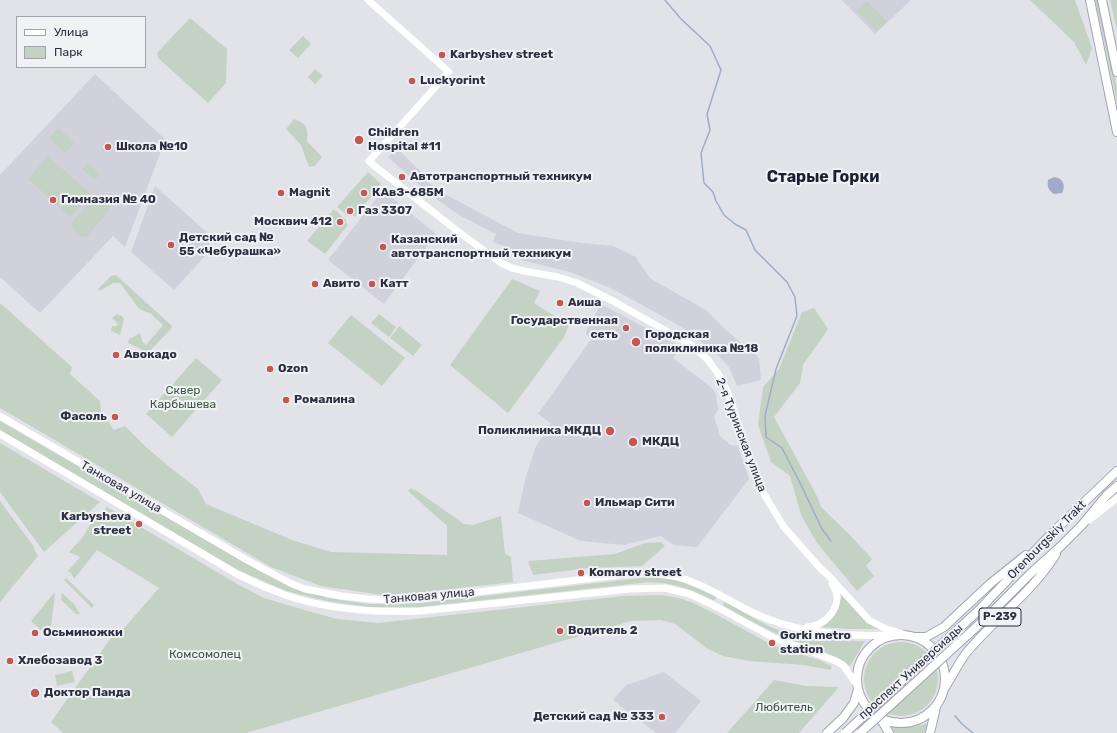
<!DOCTYPE html>
<meta charset="utf-8">
<style>
body{margin:0}
#map{position:relative;width:1117px;height:733px;overflow:hidden;background:#e1e3e9;font-family:Rubik,sans-serif}
canvas{display:block}
.legend{position:absolute;left:16px;top:16px;width:130px;height:52px;box-sizing:border-box;background:#f1f2f6;border:1px solid #a2a4ad;margin:0;padding:5px 7px;list-style:none;font-size:12px;color:#2b2f3f}
.legend li{display:flex;align-items:center;gap:8px;height:20px}
.legend b{width:20px;border:1px solid #a2a4ad}
</style>
<div id="map">
<canvas width="1117" height="733"></canvas>
<ul class="legend">
<li><b style="height:5px;background:#fff"></b>Улица</li>
<li><b style="height:11px;background:#c4d2c3"></b>Парк</li>
</ul>
</div>
<script>
const ctx = document.querySelector('canvas').getContext('2d');
ctx.lineJoin = 'round';
function paint(path, color) { ctx.fillStyle = color; ctx.fill(path, 'evenodd'); }
function trace(path, color, width, dash) { ctx.strokeStyle = color; ctx.lineWidth = width; ctx.lineCap = dash ? 'butt' : 'round'; ctx.setLineDash(dash || []); ctx.stroke(path); }
function label(font, color, halo, rows, align = 'center') {
  ctx.font = font + ' Rubik,sans-serif'; ctx.lineWidth = 4; ctx.setLineDash([]); ctx.textBaseline = 'middle'; ctx.strokeStyle = halo; ctx.fillStyle = color; for (const [text, x, y, turn = 0] of rows) {
    ctx.save(); ctx.translate(x, y); ctx.rotate((+turn || 0) * Math.PI / 180); ctx.textAlign = isNaN(turn) ? turn : align; if (halo) ctx.strokeText(text, 0, 0); ctx.fillText(text, 0, 0); ctx.restore();
  }
}
const built = new Path2D(`
 M842 0H911L875 34Z
 M95 74 169 143 161 151 125 247 113 236 40 313 0 277V175Z
 M400 151 424 175 422 177 439 191 518 233 582 243 613 246 636 257 642 267 651 279 706 310 726 330 759 358 761 380 737 386 729 367 715 352 680 326 613 289 570 272 521 260V251L512 249 493 242 496 234 459 215 427 192 388 157 392 153Z
 M155 186 212 237 205 256 174 290 131 252Z
 M383 190 436 234 384 304 328 260Z
 M601 304 681 347 673 358 712 388 716 394 718 410 714 416 720 436 731 445 738 446 749 479 697 547 674 545 660 536 624 545 581 541 518 513 525 480 536 446 551 423 538 414 592 338 587 335 586 331Z
 M664 672 701 701 675 733H656L613 700 626 685Z`);
const green = new Path2D(`
 M1030 0H1075L1092 48 1086 65 1074 42Z
 M1095 0H1098L1101 10 1117 88V103L1098 12Z
 M1110 0H1117V30Z
 M867 1 887 21 877 31 857 11Z
 M190 18 227 49 226 83 208 103 158 58 157 53Z
 M303 36 311 44 298 58 289 50Z
 M315 69 323 76 315 84 308 77Z
 M294 119C307 124 308 127 307 141L322 157 315 166 309 167 301 145 286 129Z
 M58 128 74 143 65 153 49 138Z
 M48 156 91 194 70 217 28 179Z
 M88 163 100 174 94 180 82 169Z
 M368 172 381 184 355 217 352 215 348 216 337 207Z
 M96 197 99 198 109 206 108 212 87 236C79 240 70 231 72 222L93 199Z
 M334 209 346 220V223L348 225 325 254 307 241Z
 M116 275 172 326 171 329 145 356H143L141 349 128 343 129 339 140 333 142 341 146 345 163 325 151 314 139 309 120 283H113L100 291 98 289 111 276Z
 M512 279 540 291 534 303 569 325 564 337 508 413 450 365Z
 M0 303 72 367 70 374 100 401 101 412 114 430 125 426 146 447 172 469 198 489 206 504 292 540 331 552 447 555V526L408 491 411 488 417 491 464 524 473 525 501 516 505 554 511 557 513 582 389 596 321 586 271 567 0 408Z
 M814 308 828 329 803 365 800 383 774 417 818 498 821 507 850 535 872 559 866 566 874 576 857 591 817 543 801 515 790 476 771 462 758 425 763 387 779 369 802 312Z
 M117 314 122 316 124 319 120 335 111 331 112 326H116L118 324 112 318Z
 M379 314 396 327 389 337 371 323Z
 M351 315 405 358 382 386 328 343Z
 M399 326 422 345 413 356 390 338Z
 M196 358 222 380 172 437 146 414Z
 M0 421 265 574 304 591 328 598 368 604H398L420 603 650 577 666 578 682 581 715 596 716 599 713 600C690 589 675 583 649 582L421 607H368L327 601 286 591 238 570 0 431Z
 M0 443 100 502 44 552 0 492Z
 M0 501 35 548 34 549 38 556 0 602Z
 M107 507 239 585 264 598 301 609 337 619 378 623 624 596 661 595 679 598 696 604 721 617 774 646 819 660 831 666 832 668 830 670 804 665 749 661 723 656 708 649 675 624 661 620 631 621 246 733H63L51 722 113 635 125 627 159 588 97 550 74 579 71 573 68 571 80 557 69 552 82 538 90 525Z
 M661 542 665 546 642 566 589 568 533 575 528 561 615 554 645 543Z
 M66 578 94 605 92 608 64 580Z
 M54 593 55 594 51 626 43 632 31 621Z
 M62 593 74 604 80 614H76L61 600Z
 M842 595 867 623 880 629H850L821 627C832 618 838 608 842 595Z
 M724 602H726C744 612 765 626 784 632 810 639 839 641 865 641L850 666C827 650 798 644 773 632 756 624 740 615 724 606L723 605Z
 M864 679a37 37 0 1 1 74 0a37 37 0 1 1-74 0Z
 M72 671 75 682 57 686 55 675Z
 M774 680 806 686 839 687 799 733H727Z
 M929 723 924 733H895L891 725C906 729 914 727 929 723Z`);
const water = new Path2D(`
 M1054 177C1063 178 1066 185 1062 193L1054 194C1048 190 1047 186 1048 180Z`);
const stream = new Path2D(`
 M665 0 681 19 710 46 721 70 707 114 710 130 701 153 704 183 713 192 716 201 724 215 735 224 746 230 755 250 787 282 795 297 797 316 776 369 765 416 766 437 782 448 800 483 822 529 831 541
 M955 716 962 724 973 733`);
const secondary = new Path2D(`
 M368 0 449 72 369 161 377 168 460 233 501 263 512 268 524 271 558 277 577 283 613 301 693 346 708 360 719 375 728 393 756 477 764 494 784 527 820 568 828 575 869 620 884 628 903 634
 M0 416 247 560 290 583 305 589 342 596 368 599 398 600 420 599 635 573C655 574 674 574 692 582 715 590 735 605 758 615 799 633 848 637 893 635
 M0 434 237 574C253 582 269 589 285 595 329 610 376 613 421 611L630 589 665 588 690 594 717 607 774 638 813 652 836 661 843 665 857 685
 M1089 520 1117 498
 M807 627C827 627 846 602 832 584`);
const primary = new Path2D(`
 M1090 0 1117 132
 M1102 0 1117 72
 M978 611 1052 533 1117 471
 M985 619 1030 574 1060 547 1082 525 1106 496 1117 486
 M857 679a44 44 0 1 1 88 0a44 44 0 1 1-88 0Z
 M917 637H926L944 627 991 583 1026 555
 M946 686C953 675 959 662 967 652 995 618 1033 592 1056 554
 M878 718 882 721 889 733
 M827 733 843 718 854 703 858 689
 M930 733 936 707`);
const primaryBridge = new Path2D(`
 M845 733 978 611
 M860 733 985 619`);
const markers = [
 [442,55,4,"#c15853"],
 [412,81,4,"#c15853"],
 [359,140,5,"#c15853"],
 [108,147,4,"#c15853"],
 [402,177,4,"#c15853"],
 [281,193,4,"#c15853"],
 [364,193,4,"#c15853"],
 [53,200,4,"#c15853"],
 [350,211,4,"#c15853"],
 [340,222,4,"#c15853"],
 [171,245,4,"#c15853"],
 [383,247,4,"#c15853"],
 [315,284,4,"#c15853"],
 [372,284,4,"#c15853"],
 [560,303,4,"#c15853"],
 [626,328,4,"#c15853"],
 [636,342,5,"#c15853"],
 [116,355,4,"#c15853"],
 [270,369,4,"#c15853"],
 [286,400,4,"#c15853"],
 [115,417,4,"#c15853"],
 [610,431,5,"#c15853"],
 [633,442,5,"#c15853"],
 [587,503,4,"#c15853"],
 [139,524,4,"#c15853"],
 [581,573,4,"#c15853"],
 [560,631,4,"#c15853"],
 [35,633,4,"#c15853"],
 [772,643,4,"#c15853"],
 [10,661,4,"#c15853"],
 [35,693,5,"#c15853"],
 [662,717,4,"#c15853"]
];
const shields = [
 [1000,617,42]
];
const shieldNames = [
 ["Р-239",1000,617]
];
const poiNames = [
 ["Karbyshev street",450,55],
 ["Luckyorint",420,81],
 ["Children",368,133],
 ["Hospital #11",368,147],
 ["Школа №10",116,147],
 ["Автотранспортный техникум",410,177],
 ["Magnit",289,193],
 ["КАвЗ-685М",372,193],
 ["Гимназия № 40",61,200],
 ["Газ 3307",358,211],
 ["Москвич 412",332,222,"right"],
 ["Детский сад №",179,238],
 ["55 «Чебурашка»",179,252],
 ["Казанский",391,240],
 ["автотранспортный техникум",391,254],
 ["Авито",323,284],
 ["Катт",380,284],
 ["Аиша",568,303],
 ["Государственная",618,321,"right"],
 ["сеть",618,335,"right"],
 ["Городская",645,335],
 ["поликлиника №18",645,349],
 ["Авокадо",124,355],
 ["Ozon",278,369],
 ["Ромалина",294,400],
 ["Фасоль",107,417,"right"],
 ["Поликлиника МКДЦ",601,431,"right"],
 ["МКДЦ",642,442],
 ["Ильмар Сити",595,503],
 ["Karbysheva",131,517,"right"],
 ["street",131,531,"right"],
 ["Komarov street",589,573],
 ["Водитель 2",568,631],
 ["Осьминожки",43,633],
 ["Gorki metro",780,636],
 ["station",780,650],
 ["Хлебозавод 3",18,661],
 ["Доктор Панда",44,693],
 ["Детский сад № 333",654,717,"right"]
];
const parkNames = [
 ["Сквер",183,391],
 ["Карбышева",183,405],
 ["Комсомолец",205,655],
 ["Любитель",784,708]
];
const streetNames = [
 ["2-я Туринская улица",741,435,69],
 ["Танковая улица",121,487,30],
 ["Orenburgskiy Trakt",1047,540,-45],
 ["Танковая улица",429,596,-5],
 ["проспект Универсиады",911,672,-42]
];
const districtNames = [
 ["Старые Горки",823,177]
];
paint(built, '#d0d1da');
paint(green, '#c4d2c3');
paint(water, '#a0abc5');
trace(stream, '#a0abc5', 1.5);
trace(primary, '#a2a5b3', 10);
trace(secondary, '#fff', 7);
trace(primary, '#fff', 8);
trace(primaryBridge, '#a2a5b3', 10, []);
trace(primaryBridge, '#fff', 8);
for (const [x, y, r, color] of markers) { const dot = new Path2D(); dot.arc(x, y, r, 0, 2 * Math.PI); ctx.fillStyle = color; ctx.fill(dot); trace(dot, '#f1f2f6', 1.5); }
for (const [x, y, w] of shields) { const box = new Path2D(); box.roundRect(x - w / 2, y - 9, w, 18, 3); ctx.fillStyle = '#f1f2f6'; ctx.fill(box); trace(box, '#2b2f3f', 1); }
label('bold 11px', '#2b2f3f', null, shieldNames);
label('bold 12px', '#2b2f3f', '#f1f2f6', poiNames, 'left');
label('12px', '#3a593a', '#f1f2f6', parkNames);
label('12px', '#2b2f3f', '#f1f2f6', streetNames);
label('bold 16px', '#1d2030', '#f1f2f6', districtNames);
</script>
